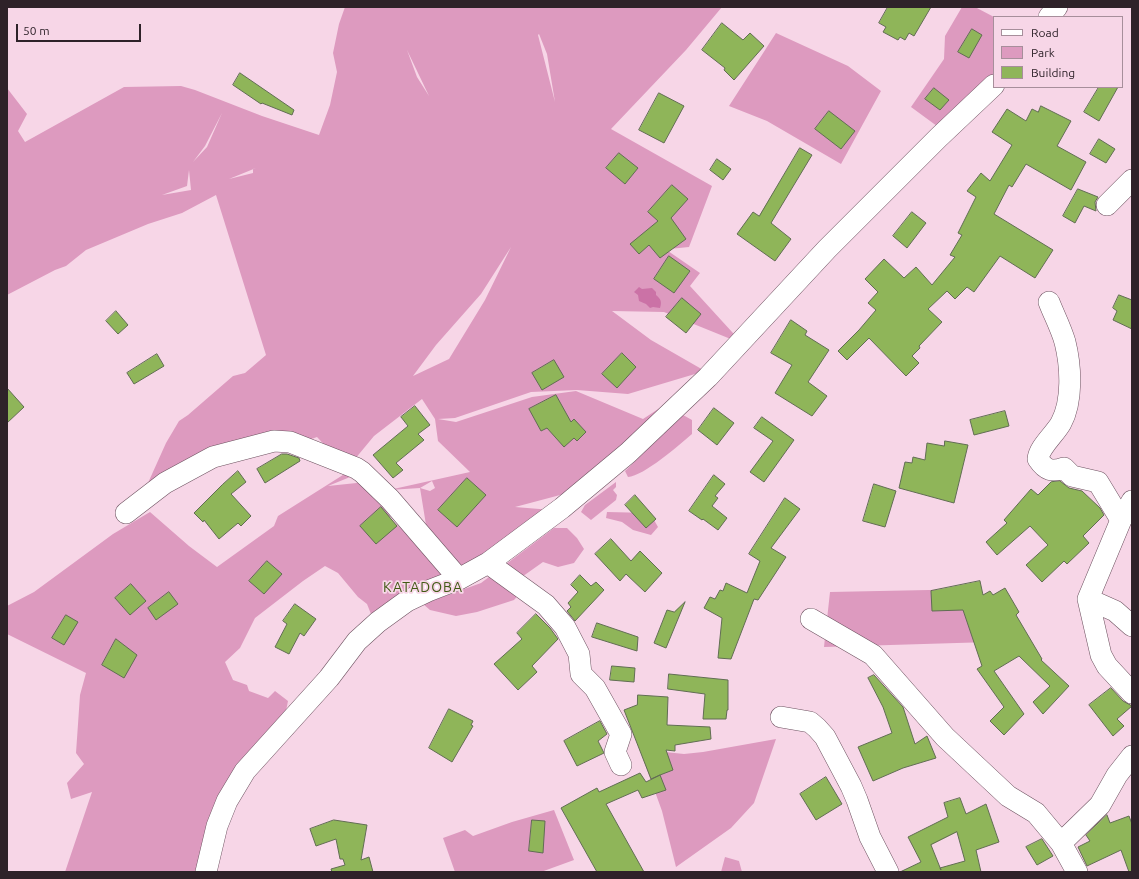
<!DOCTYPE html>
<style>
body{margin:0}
#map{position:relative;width:1139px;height:879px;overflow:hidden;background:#f7d6e7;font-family:Ubuntu,sans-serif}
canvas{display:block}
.frame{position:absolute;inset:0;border:8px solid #2e2229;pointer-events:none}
.legend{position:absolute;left:993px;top:16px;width:130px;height:72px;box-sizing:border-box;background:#f7d6e7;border:1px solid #a78e9b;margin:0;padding:5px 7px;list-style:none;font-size:12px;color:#2e2229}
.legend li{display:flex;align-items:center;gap:8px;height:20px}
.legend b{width:20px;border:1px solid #a78e9b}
.scale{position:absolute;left:16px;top:24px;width:125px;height:18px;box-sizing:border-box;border:2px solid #2e2229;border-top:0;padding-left:5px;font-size:12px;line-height:14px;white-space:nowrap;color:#2e2229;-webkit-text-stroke:3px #f7d6e7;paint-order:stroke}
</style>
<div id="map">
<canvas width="1139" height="879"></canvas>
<div class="frame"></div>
<ul class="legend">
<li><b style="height:5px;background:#fff"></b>Road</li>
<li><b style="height:11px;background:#dd9abf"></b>Park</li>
<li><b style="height:11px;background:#8fb559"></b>Building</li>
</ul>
<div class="scale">50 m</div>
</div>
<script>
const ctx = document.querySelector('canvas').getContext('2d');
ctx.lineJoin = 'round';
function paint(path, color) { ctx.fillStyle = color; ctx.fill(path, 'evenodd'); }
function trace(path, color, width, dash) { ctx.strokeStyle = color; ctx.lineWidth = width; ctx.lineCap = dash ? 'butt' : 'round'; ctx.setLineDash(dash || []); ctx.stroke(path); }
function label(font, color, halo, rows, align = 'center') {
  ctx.font = font + ' Ubuntu,sans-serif'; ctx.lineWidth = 3.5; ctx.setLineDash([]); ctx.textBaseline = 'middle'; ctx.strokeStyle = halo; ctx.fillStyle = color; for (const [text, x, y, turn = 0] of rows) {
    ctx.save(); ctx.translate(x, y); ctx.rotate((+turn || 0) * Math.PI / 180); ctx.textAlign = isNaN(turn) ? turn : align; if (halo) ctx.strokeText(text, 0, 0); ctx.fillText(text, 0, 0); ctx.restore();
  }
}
const green = new Path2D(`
 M345 7H722L686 50 611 129 712 186 689 247 669 249 668 251 700 273 690 286 743 344 664 312 612 311 651 340 705 371 628 394 577 390 531 392 455 418 438 419 456 422 532 397 576 391 643 419 713 373 594 486 515 507 564 511 387 608 371 614 367 604 358 597 338 573 325 566 303 581 255 618 240 648 225 662 233 680 247 685 249 691 268 698 275 691 288 701 285 716 239 769 197 872H65L92 792 71 799 67 783 84 764 76 753 80 695 86 673 7 634V606L34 592 113 534 150 512 189 546 217 567 274 526 278 516 354 468 360 473 328 486 366 482 393 499 390 519 439 561 427 531 420 488 389 490 470 472 438 441 435 419 422 399 374 436 350 465 333 454 317 437 303 442 239 453 140 504 148 483 166 443 179 421 188 415 233 376 245 373 266 355 216 195 182 213 148 224 86 250 66 266 55 270 7 295V88L27 114 18 131 25 142 124 87 181 86 195 90 262 116 319 135 330 105 337 72 333 53 339 24ZM539 34 547 54 555 102 538 35ZM407 50 429 96 417 77ZM222 113 207 147 193 162 205 146ZM256 168 253 169V173L229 179ZM189 170 191 190 162 195 187 186ZM511 247 485 300 449 359 413 376 436 345 481 294ZM432 481 435 488 430 491 420 488Z
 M962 7H975L994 17V81L941 129 911 107 944 59 945 36Z
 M776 33 848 66 881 91 841 164 767 121 729 106Z
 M683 415 692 420V434C679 445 644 476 628 477L625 471Z
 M616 482V487L613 490 617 495 616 500 591 520 581 512 585 505Z
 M607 512 650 513 658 527 651 535 633 530 622 522 606 518Z
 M554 528H567L577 538 584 549 574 563 558 567 543 562 519 579 523 590 514 600 477 612 456 616 430 610 423 604 481 583Z
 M978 589 990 642 824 647 830 592Z
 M776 739 754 803 731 828 676 867 662 811 642 756 665 752 684 754 703 752Z
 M554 810 574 860 541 872H455L443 838 465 830 473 836 512 822Z
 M725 857 739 861 742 872H721Z`);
const water = new Path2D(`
 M639 287 642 289 652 288 656 292V295C661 299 662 302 660 308L653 307 650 308 646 304 639 301 638 295 634 292Z`);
const building = new Path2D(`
 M888 7H931L914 36 909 33 905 40 900 37 898 40 883 32 886 27 879 23Z
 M722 23 743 40 750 33 764 46 734 80 724 70 725 68 702 50Z
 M972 29 982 35 969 58 958 52Z
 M240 73 294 110 292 115 262 103 261 104 233 85Z
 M1099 87H1118L1099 121 1084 112Z
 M934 88 949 100 940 110 925 99Z
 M659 93 684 106 664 143 639 130Z
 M1041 106 1071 121 1057 146 1086 162 1071 190 1026 164 1012 187 1009 185 994 214 1053 250 1035 278 1000 256 974 292 967 287 955 299 947 291 928 309 942 322 919 346 920 348 912 356 919 363 906 376 869 338 847 360 838 351 859 330 876 310 868 303 878 292 865 279 884 259 904 278 916 267 932 285 955 257 950 255 962 235 958 233 976 197 967 191 981 173 990 181 1012 145 992 132 1007 109 1026 121 1032 109 1038 112Z
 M829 111 855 131 841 149 815 129Z
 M1099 139 1115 149 1106 163 1090 154Z
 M800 148 812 155 771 223 791 239 775 261 737 234 753 212 759 216Z
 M619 153 638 168 625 184 606 168Z
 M717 159 731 169 723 180 710 170Z
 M672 185 688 199 671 218 686 239 660 258 649 245 639 254 630 244 658 221 648 212Z
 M1078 189 1098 197 1095 202 1096 211 1084 206 1075 223 1063 216Z
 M912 212 926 223 907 248 893 236Z
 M669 256 690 271 674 293 654 279Z
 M1119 295 1132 300V329L1113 320 1117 311 1113 308Z
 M682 298 701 314 686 333 666 317Z
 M116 311 128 325 118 334 106 321Z
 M791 320 807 331 805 335 829 350 808 382 827 396 812 416 775 393 792 365 771 353Z
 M622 353 636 367 617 388 602 374Z
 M157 354 164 366 134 384 127 373Z
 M554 360 564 377 542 390 532 373Z
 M7 388 24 407 7 423Z
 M556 395 571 422 574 419 586 432 577 441 574 438 564 447 547 428 541 431 529 409Z
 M415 406 430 425 418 434 424 440 396 463 403 470 393 478 373 455 408 426 401 417Z
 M714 408 734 423 717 445 698 430Z
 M1005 411 1009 426 974 435 970 420Z
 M762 417 794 440 764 482 750 472 773 441 754 428Z
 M945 441 968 445 954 503 899 488 905 462 912 463 913 457 925 460 927 443 944 446Z
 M282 454H287L299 458 300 461 265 483 257 469Z
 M238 471 246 482 231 494 251 516 241 526 238 523 219 539 204 520 203 522 194 513 222 485Z
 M714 475 725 484 715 496 718 498 712 506 727 518 718 530 703 519 702 520 689 511Z
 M467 478 486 495 457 527 438 510Z
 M1060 481 1069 488 1082 491 1100 508 1104 515 1083 536 1089 543 1067 564 1064 561 1042 582 1026 565 1048 545 1030 526 997 555 986 542 1007 523 1004 520 1031 489 1038 495 1051 482Z
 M874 484 896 491 885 527 863 521Z
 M635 495 656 519 646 528 625 505Z
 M785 498 800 509 771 548 786 557 758 600 754 599 731 659 718 658 722 618 704 608 710 597 715 599 720 590 723 591 726 583 747 593 760 561 749 554Z
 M381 507 397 526 376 544 360 526Z
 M611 539 631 561 640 551 662 573 645 592 626 574 620 581 595 554Z
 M267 561 282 574 264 594 249 581Z
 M580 575 591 586 596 582 604 590 575 621 567 611 571 607 568 603 578 592 571 585Z
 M980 581 983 595 990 591 993 595 1005 588 1019 612 1016 615 1042 659 1041 660 1069 686 1043 714 1033 702 1050 686 1019 656 994 671 1024 714 1004 735 990 721 1004 707 977 669 982 666 963 610 932 611 931 591Z
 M131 584 146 601 130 615 115 598Z
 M169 592 178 604 156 620 148 608Z
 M685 602 666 648 654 643 667 610 674 612Z
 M295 604 316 619 304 636 300 633 289 654 275 647 287 624 283 621Z
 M536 614 550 628 558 639 532 666 537 672 518 690 494 664 522 639 517 633Z
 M66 615 78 622 64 645 52 638Z
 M597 623 638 637 637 651 592 637Z
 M116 639 137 655 124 678 102 665Z
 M612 666 635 668 634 682 610 680Z
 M669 674 728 680V710H727L726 719H703L705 694 668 689Z
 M874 675 903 707 915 744 927 736 936 758 903 768 873 781 858 747 892 733 883 707 868 678Z
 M1111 688 1123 701 1132 706 1117 719 1124 726 1113 736 1089 705Z
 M638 695 668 697 667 725 710 727 711 739 675 745V751L666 750 673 770 660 775 666 790 642 798 638 790 606 804 644 872H597L561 808 597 788 599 792 640 773 646 782 660 775 651 779 624 710 637 705Z
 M449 709 473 721 471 725 473 726 452 762 429 748Z
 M600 721 607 734 598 741 604 753 577 766 564 741Z
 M826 777 842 804 816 820 800 794Z
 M960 798 966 814 986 804 999 842 976 850 981 872H900L921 862 908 837 948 817 944 803ZM957 832 965 861 940 868 941 870 931 845Z
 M1107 815 1110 823 1129 816 1132 824V872H1129L1121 850 1087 866 1078 847 1090 841 1086 835Z
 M334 820 367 825 361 860 369 857 373 872H332L331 869 345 865 343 859H340L336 839 316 846 310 829Z
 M532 820 545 821 543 853 529 851Z
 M1042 839 1053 856 1037 865 1026 847Z`);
const minor = new Path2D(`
 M1049 17 1057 7
 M1107 205 1132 180
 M1049 302C1054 315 1061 328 1065 342 1071 366 1073 401 1061 423 1055 434 1039 447 1038 459 1046 471 1052 472 1064 468L1072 476 1098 482 1121 520 1088 599 1101 655 1107 666 1132 693
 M126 513 165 483 213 457 274 441 290 442 356 468 362 472 390 499 459 579
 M1121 520 1132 501
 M488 563 546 605 565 627 579 654 581 674 595 688 621 734 615 752 621 765
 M1088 599 1115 611 1132 626
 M811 619 873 655 945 737 1008 796 1036 813 1061 843
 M781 717 810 722 817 728 825 737 851 786 857 800 870 837 888 872
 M206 872 217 826 227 801 245 771 329 678 357 641 378 622 407 601 428 591 459 579 488 563 562 508 628 453 708 377 827 249 939 137 994 85
 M1077 872 1061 843 1100 805 1117 775 1132 756`);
const quarterNames = [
 ["KATADOBA",423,587]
];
paint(green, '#dd9abf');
paint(water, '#cb72a6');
paint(building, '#8fb559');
trace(building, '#616d53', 1);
trace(minor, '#6d5260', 22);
trace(minor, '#fff', 21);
ctx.letterSpacing = '1px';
label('14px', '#415a14', '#f7d6e7', quarterNames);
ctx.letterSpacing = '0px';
</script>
